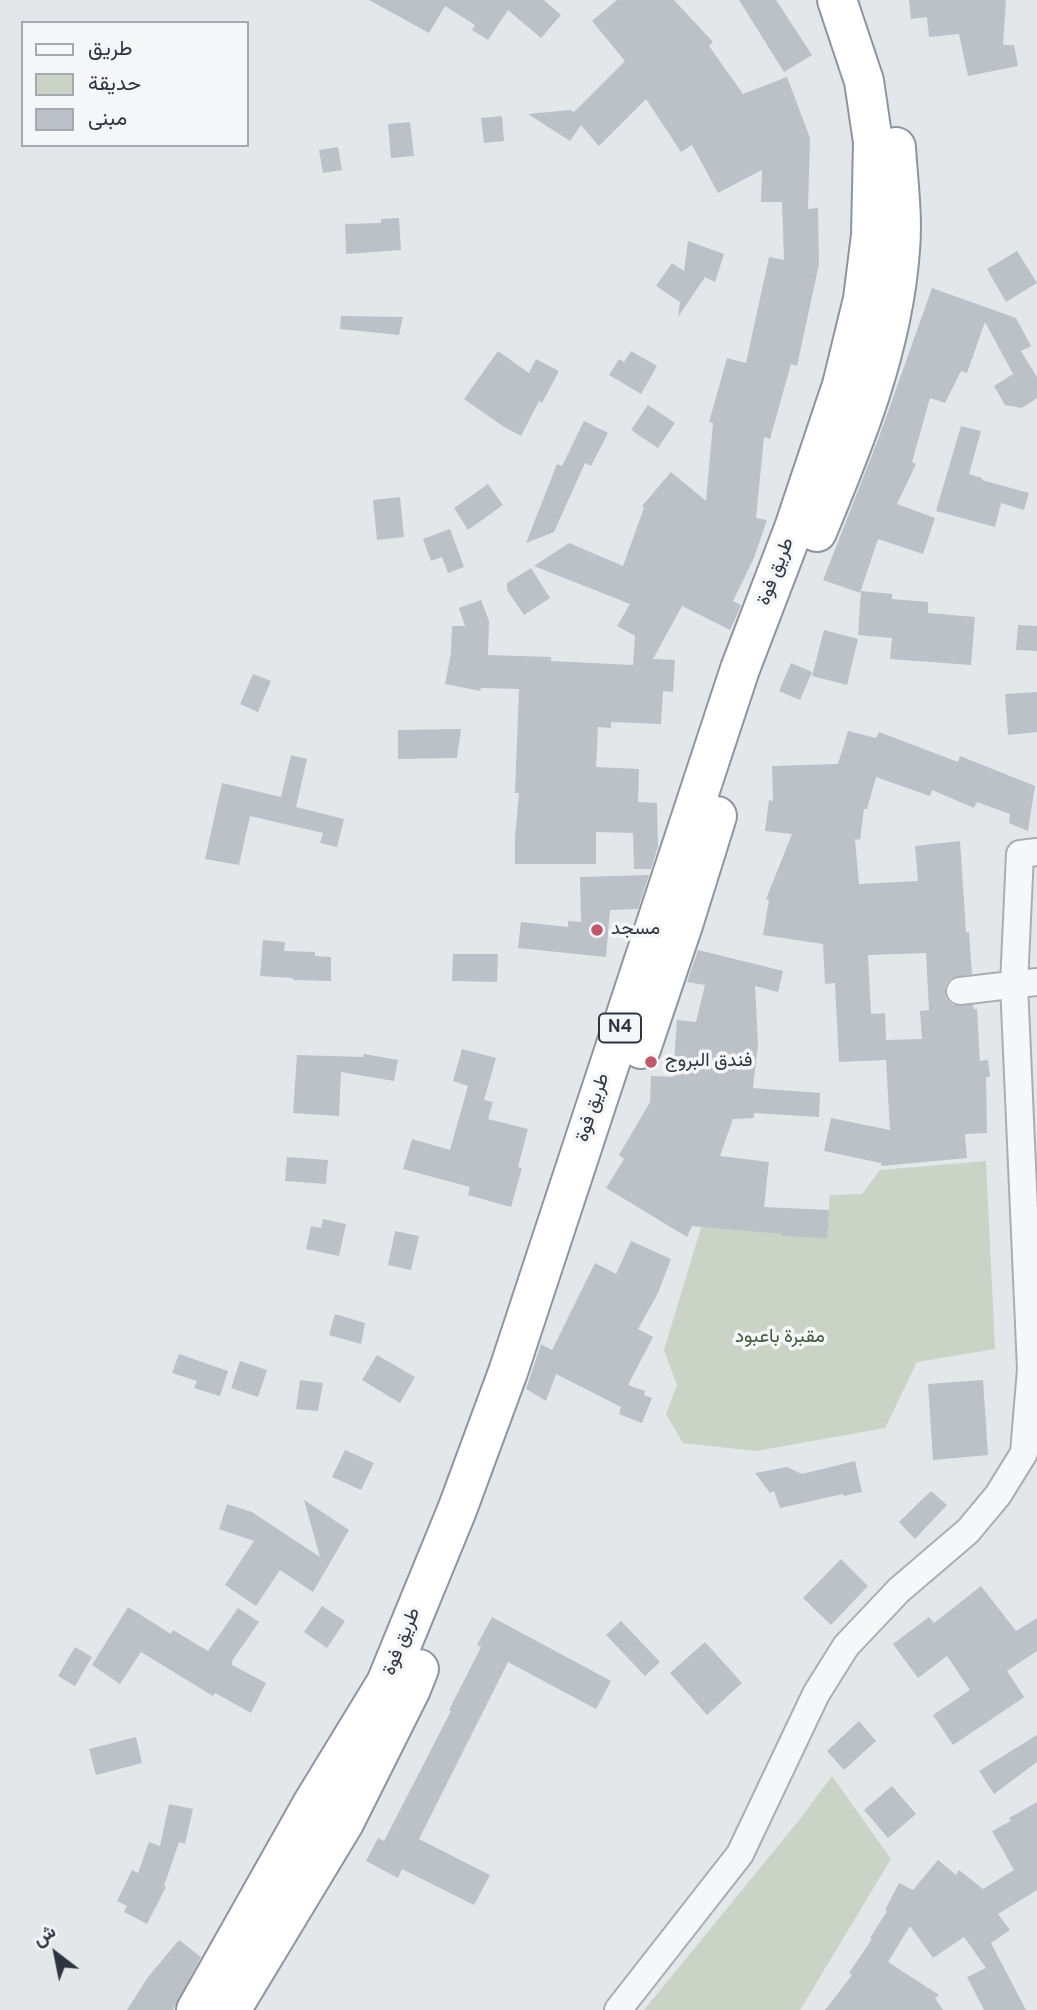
<!DOCTYPE html>
<meta charset="utf-8">
<style>
body{margin:0}
#map{position:relative;width:1037px;height:2010px;overflow:hidden;background:#e4e7ea;font-family:Overpass,Vazirmatn,sans-serif}
canvas{display:block}
.legend{position:absolute;left:21px;top:21px;width:228px;height:126px;box-sizing:border-box;background:#f4f6f8;border:2px solid #a4a9af;margin:0;padding:9px 12px;list-style:none;font-size:21px;color:#2d3541}
.legend li{display:flex;align-items:center;gap:14px;height:35px}
.legend b{width:35px;border:2px solid #a4a9af}
.north{position:absolute;left:21px;top:1919px;width:70px;height:70px;-webkit-text-stroke:5px #f4f6f8;paint-order:stroke;rotate:328deg;font-size:19px;font-weight:700;line-height:28px;text-align:center;color:#2d3541}
.north::after{content:'';display:block;margin:auto;width:24px;height:32px;background:#2d3541;clip-path:polygon(50% 0,100% 100%,50% 72%,0 100%)}
</style>
<div id="map">
<canvas width="1037" height="2010"></canvas>
<ul class="legend">
<li><b style="height:9px;background:#f6f7f9"></b>طريق</li>
<li><b style="height:19px;background:#cad3c6"></b>حديقة</li>
<li><b style="height:19px;background:#bcc0c7"></b>مبنى</li>
</ul>
<div class="north">ش</div>
</div>
<script>
const ctx = document.querySelector('canvas').getContext('2d');
ctx.lineJoin = 'round';
function paint(path, color) { ctx.fillStyle = color; ctx.fill(path, 'evenodd'); }
function trace(path, color, width, dash) { ctx.strokeStyle = color; ctx.lineWidth = width; ctx.lineCap = dash ? 'butt' : 'round'; ctx.setLineDash(dash || []); ctx.stroke(path); }
function label(font, color, halo, rows, align = 'center') {
  ctx.font = font + ' Overpass,Vazirmatn,sans-serif'; ctx.lineWidth = 7; ctx.setLineDash([]); ctx.textBaseline = 'middle'; ctx.strokeStyle = halo; ctx.fillStyle = color; for (const [text, x, y, turn = 0] of rows) {
    ctx.save(); ctx.translate(x, y); ctx.rotate((+turn || 0) * Math.PI / 180); ctx.textAlign = isNaN(turn) ? turn : align; if (halo) ctx.strokeText(text, 0, 0); ctx.fillText(text, 0, 0); ctx.restore();
  }
}
const green = new Path2D(`
 M986 1161 995 1349 917 1362 885 1428 756 1451 683 1443 666 1414 677 1385 664 1350 703 1221 826 1235 830 1195 862 1194 880 1170Z
 M832 1776 891 1859 800 2010H644L800 1819Z`);
const building = new Path2D(`
 M369 0H544L561 15 541 38 508 10 488 40 472 30 475 25 445 6 429 33Z
 M617 0H674L713 42 709 46 743 94 787 77 810 138 808 209 818 208 819 264 797 366 791 364 770 439 764 437 756 518 767 520 754 558 733 601 741 605 737 615 730 630 682 606 653 659 675 660 673 692 663 691 661 724 611 722V728L598 727 596 767 639 769 638 802 657 803 658 847 651 869H634L633 833 596 832V864H515V837L519 793H515L519 689 481 688 480 691 445 684 451 653 452 626H465L459 608 481 600 489 621 488 655 551 657V661L633 665 635 636 617 626 630 604 534 566 569 543 623 566 644 508 642 506 671 472 706 501 713 423 709 422 727 358 746 363 769 257 784 260 782 202H761L762 170 718 193 692 145 681 152 646 99 599 146 581 125 570 141 528 114 570 110 574 112 625 61 592 21Z
 M739 0H776L812 55 784 72Z
 M909 0H1006L1003 45H1014L1018 66 968 76 959 34 929 37 927 17 911 19Z
 M502 116 504 141 484 143 481 118Z
 M410 122 414 156 391 158 388 124Z
 M338 147 342 170 323 173 319 150Z
 M399 218 401 250 346 254 345 224 381 223V219Z
 M688 241 724 254 715 282 705 277 678 317 680 302 656 286 672 263 684 271Z
 M1017 251 1037 283 1006 302 987 269Z
 M932 288 1016 318 1031 346 1021 351 1037 377V398L1022 408 1005 405 994 386 1013 374 985 322 967 373 961 371 945 403 930 398 912 462 916 464 897 504 935 518 923 554 878 539 860 593 823 580 879 437Z
 M341 316 403 317 399 335 340 329Z
 M498 351 529 373 536 359 559 371 542 403 539 401 521 436 504 427 464 399Z
 M631 351 657 366 641 394 609 375 619 359 624 362Z
 M648 405 675 423 658 448 631 430Z
 M584 421 608 433 591 466 585 463 554 532 526 543 557 464 562 466Z
 M961 426 981 431 969 474 982 478V480L1029 493 1024 510 1001 503 995 527 936 511Z
 M488 484 503 505 468 530 454 508Z
 M400 497 404 537 377 540 373 500Z
 M450 529 464 567 448 573 442 557 431 561 423 539Z
 M531 568 550 598 524 615 507 590V583Z
 M861 591 892 594V599L928 602V613L975 617 971 665 890 659 892 638 858 635Z
 M1018 625 1037 626V651L1016 650Z
 M824 630 858 639 847 685 812 676Z
 M791 663 812 672 800 700 779 691Z
 M253 674 271 681 258 712 240 704Z
 M1037 692V732L1008 735 1005 694Z
 M461 729 457 758 398 759V730Z
 M848 731 876 738 879 732 958 762 960 756 1035 786 1028 831 1009 823 1010 814 977 802 974 808 932 790 930 796 876 777 867 809H864L860 840 855 839 859 884 918 881 915 846 960 841 966 932H969L972 974 951 978 946 984 945 993 947 1000 953 1005H973L974 1009H977L980 1061 988 1060 990 1077H986L987 1133 965 1134 967 1158 882 1166 881 1163 824 1151 831 1118 890 1130 886 1060 839 1062 835 983 825 984 823 944 763 935 769 900 766 899 792 834 765 831 769 800 773 801 772 766 838 764ZM926 953 929 1010 920 1011 922 1039 886 1040 885 1013 871 1014 868 955Z
 M291 755 307 759 296 807 344 819 337 847 320 843 323 833 250 816 239 865 205 859 222 783 281 797Z
 M649 875 638 909 610 910 606 957 518 948 521 922 568 927V921L581 922 580 877Z
 M263 940 285 942 284 951 315 952V956L331 957V981L293 980V978L260 976Z
 M698 950 783 971 778 992 755 986 758 1044 753 1088 820 1093 819 1117 754 1113V1118L733 1119 720 1156 769 1162 764 1207 829 1210 827 1238 782 1236V1234L692 1226 687 1237 606 1188 624 1159 619 1155 650 1102 651 1076 673 1077 677 1020 696 1022 705 985 687 982Z
 M453 954H498L497 982 452 981Z
 M462 1049 496 1058 484 1100 493 1102 488 1119 528 1129 518 1167 522 1168 511 1207 468 1195 470 1187 403 1169 412 1139 450 1150 468 1086 453 1081Z
 M364 1054 398 1060 394 1081 341 1072 339 1116 293 1113 297 1055 363 1057Z
 M287 1157 328 1160 326 1184 285 1181Z
 M323 1219 346 1224 339 1256 306 1249 311 1226 321 1228Z
 M395 1231 419 1236 411 1270 388 1265Z
 M631 1241 671 1259 658 1293 638 1329 653 1337 628 1385 645 1391 644 1395 652 1398 642 1423 619 1414 621 1407 556 1374 546 1401 526 1389 541 1344 552 1350 595 1263 616 1274Z
 M335 1314 365 1323 361 1344 329 1335Z
 M179 1354 228 1371 220 1396 194 1388 197 1381 172 1373Z
 M377 1355 415 1377 400 1403 362 1380Z
 M240 1361 267 1370 258 1397 231 1388Z
 M300 1380 323 1383 318 1411 296 1409Z
 M983 1380 988 1455 933 1460 928 1384Z
 M345 1450 374 1463 361 1490 332 1477Z
 M855 1461 862 1492 844 1496 843 1494 780 1508 774 1491 770 1493 755 1473 787 1467 802 1474Z
 M931 1491 947 1505 915 1539 899 1522Z
 M304 1500 349 1530 313 1592 280 1570 256 1606 225 1585 254 1541 219 1529 227 1504 252 1512 320 1557Z
 M841 1559 868 1586 831 1625 803 1598Z
 M981 1586 1016 1631 1037 1618V1651L1007 1671 1024 1697 1020 1700 953 1745 933 1715 970 1690 947 1656 918 1678 893 1644 929 1617 934 1623Z
 M322 1606 345 1621 327 1648 304 1632Z
 M128 1607 171 1634 173 1630 208 1651 238 1608 259 1622 232 1661V1665L266 1683 251 1713 215 1693 213 1696 141 1652 120 1684 92 1665Z
 M492 1617 611 1681 596 1709 508 1662 419 1839 490 1875 474 1905 402 1869 398 1878 366 1861 378 1838 384 1841 451 1711 449 1710 481 1647 477 1645Z
 M621 1621 660 1662 645 1676 606 1635Z
 M705 1642 742 1683 707 1715 670 1673Z
 M75 1647 92 1657 75 1686 58 1676Z
 M859 1721 876 1741 844 1770 827 1751Z
 M1037 1735V1762L994 1794 979 1771Z
 M136 1737 142 1763 96 1775 89 1749Z
 M892 1786 916 1814 888 1838 864 1810Z
 M1037 1802V1890L998 1914 1010 1930 991 1943 1026 2010H984L967 1977 986 1968 964 1937 933 1958 910 1926 888 1962 939 1995 935 1998 943 2010H825L852 1975 849 1973 872 1939 870 1938 887 1911 885 1910 899 1883 913 1890 938 1860 956 1875 959 1870 983 1889 1014 1870 992 1831 1011 1821 1009 1818Z
 M169 1804 193 1809 185 1844 179 1842 164 1886 166 1887 147 1924 124 1912 127 1906 117 1901 132 1870 138 1873 149 1842 160 1846Z
 M179 1940 201 1957 173 2010H127L148 1977Z`);
const minor = new Path2D(`
 M960 991 1037 982
 M618 2010 740 1854 816 1694 846 1646 899 1590 968 1531 998 1495 1024 1453 1031 1369 1014 984 1020 854 1037 852`);
const trunk = new Path2D(`
 M817 532C855 441 893 349 900 250 903 216 898 181 896 147
 M641 1049 683 925 717 816
 M196 2010 311 1806 386 1683 457 1510 508 1372 740 669 794 528 842 385 863 299 871 235 873 142 864 81 837 0
 M231 2010 344 1823 411 1689 419 1669`);
const markers = [
 [597,930,7,"#c2576c"],
 [651,1062,7,"#c2576c"]
];
const shields = [
 [620,1028,42]
];
const shieldNames = [
 ["N4",620,1028]
];
const streetNames = [
 ["طريق فوة",777,572,-69],
 ["طريق فوة",594,1108,-72],
 ["طريق فوة",403,1642,-68]
];
const poiNames = [
 ["مسجد",611,930],
 ["فندق البروج",665,1062]
];
const parkNames = [
 ["مقبرة باعبود",780,1338]
];
paint(green, '#cad3c6');
paint(building, '#bcc0c7');
trace(minor, '#a9aeb4', 30);
trace(trunk, '#8d95a0', 42);
trace(minor, '#f6f7f9', 26);
trace(trunk, '#fff', 38);
for (const [x, y, r, color] of markers) { const dot = new Path2D(); dot.arc(x, y, r, 0, 2 * Math.PI); ctx.fillStyle = color; ctx.fill(dot); trace(dot, '#f4f6f8', 2.5); }
for (const [x, y, w] of shields) { const box = new Path2D(); box.roundRect(x - w / 2, y - 14.5, w, 29, 5); ctx.fillStyle = '#f4f6f8'; ctx.fill(box); trace(box, '#2d3541', 2); }
label('bold 18px', '#2d3541', null, shieldNames);
label('19px', '#2d3541', '#f4f6f8', streetNames);
label('19px', '#2d3541', '#f4f6f8', poiNames, 'left');
label('19px', '#435c3c', '#f4f6f8', parkNames);
</script>
